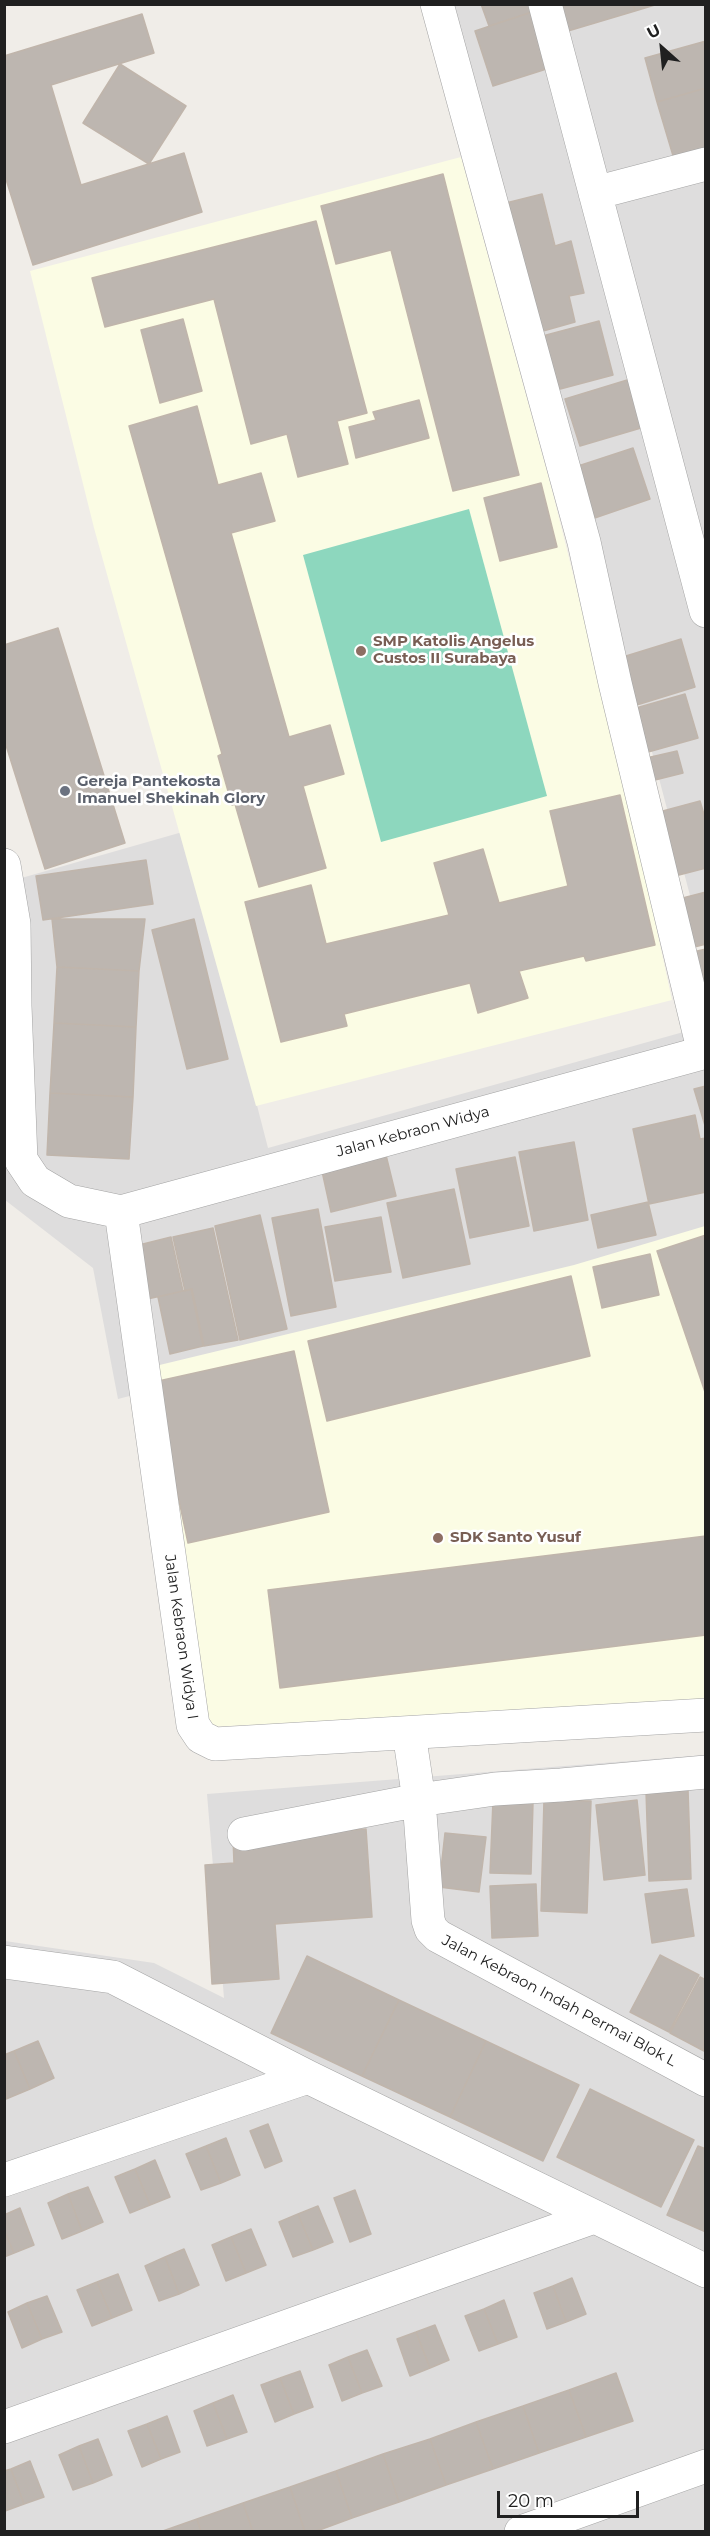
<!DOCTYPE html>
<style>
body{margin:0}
#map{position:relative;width:710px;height:2536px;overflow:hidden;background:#f0ede8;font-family:Montserrat,sans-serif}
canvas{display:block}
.frame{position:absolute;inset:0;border:6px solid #202020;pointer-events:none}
.north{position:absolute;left:632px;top:18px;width:60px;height:60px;-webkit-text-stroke:4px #fff;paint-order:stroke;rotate:333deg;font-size:16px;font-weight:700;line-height:24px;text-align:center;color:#202020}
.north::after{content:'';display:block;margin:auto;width:21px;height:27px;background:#202020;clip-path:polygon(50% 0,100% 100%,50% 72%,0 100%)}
.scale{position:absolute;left:497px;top:2491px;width:142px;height:27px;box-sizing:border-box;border:3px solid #202020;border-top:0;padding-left:8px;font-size:18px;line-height:21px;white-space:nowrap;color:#202020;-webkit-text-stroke:4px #fff;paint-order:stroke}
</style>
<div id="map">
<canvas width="710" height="2536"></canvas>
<div class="frame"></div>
<div class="north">U</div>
<div class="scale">20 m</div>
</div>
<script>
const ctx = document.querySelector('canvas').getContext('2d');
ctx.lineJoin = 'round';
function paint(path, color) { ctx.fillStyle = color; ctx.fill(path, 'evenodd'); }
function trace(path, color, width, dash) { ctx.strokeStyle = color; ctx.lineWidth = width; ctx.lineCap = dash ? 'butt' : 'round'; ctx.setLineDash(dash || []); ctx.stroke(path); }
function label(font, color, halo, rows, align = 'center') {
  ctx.font = font + ' Montserrat,sans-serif'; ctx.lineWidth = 5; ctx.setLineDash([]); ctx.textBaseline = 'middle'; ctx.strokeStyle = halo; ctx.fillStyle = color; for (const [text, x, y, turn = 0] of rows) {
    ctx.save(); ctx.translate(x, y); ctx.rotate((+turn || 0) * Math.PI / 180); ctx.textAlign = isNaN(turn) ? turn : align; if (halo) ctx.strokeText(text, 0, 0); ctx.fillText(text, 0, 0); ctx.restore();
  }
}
const residential = new Path2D(`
 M454 5H705V952Z
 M186 831 268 1148 705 1026V1246L118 1399 93 1268 5 1200 4 883Z
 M705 1755V2531L5 2532V1941L154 1963 224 1998 207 1794Z`);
const education = new Path2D(`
 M461 157 553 494 623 774 672 1000 256 1106 94 528 30 271Z
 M705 1226V1707L203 1727 143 1369 574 1265Z`);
const pitch = new Path2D(`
 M469 509 547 796 381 842 303 555Z`);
const building = new Path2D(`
 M481 4H539L541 9 489 26Z
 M560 4H633L635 11 568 31Z
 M633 4H658L635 11Z
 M541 9 559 65 493 86 475 31Z
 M142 14 154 53 51 85 81 185 184 153 202 212 33 265 4 173V56Z
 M706 41V88L657 102 645 58Z
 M120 64 186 106 149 164 83 123Z
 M706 88V150L674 159 657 102Z
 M443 174 519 475 453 491 391 250 336 264 321 206Z
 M542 194 555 246 571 241 584 293 569 296 575 322 536 333 502 204Z
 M316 221 367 413 337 421 348 464 298 477 287 434 251 444 214 299 105 327 92 278Z
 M183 319 202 391 160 403 141 330Z
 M599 321 613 375 549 392 535 338Z
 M637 377 651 425 580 446 565 399Z
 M419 400 429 438 356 458 349 427 376 420 373 412Z
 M197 406 218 485 261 473 275 521 231 533 289 737 330 725 344 774 303 786 326 868 259 887 235 804 232 805 218 756 222 754 129 426Z
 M633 448 650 499 583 522 566 470Z
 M541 483 557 547 500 561 484 498Z
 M58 628 125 843 45 869 4 739V645Z
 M681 639 695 687 627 708 613 660Z
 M685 694 698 738 641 754 629 710Z
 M677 751 683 773 647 782 642 759Z
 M620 795 655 945 586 961 584 956 519 971 528 998 478 1013 470 983 344 1014 347 1026 281 1042 245 902 311 885 326 944 449 915 434 863 483 849 499 903 568 886 550 811Z
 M700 801 706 821V868L675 876 659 812Z
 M146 860 153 904 43 920 36 876Z
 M706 892V944L683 950 671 901Z
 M52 919H145L139 971 57 967Z
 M194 919 228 1059 187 1069 152 930Z
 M706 949V995L684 954Z
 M57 967 139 971 136 1027 54 1023Z
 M54 1023 136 1027 133 1097 50 1093Z
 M706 1086V1129L694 1089Z
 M50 1093 133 1097 129 1159 47 1155Z
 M695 1115 700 1139 706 1138V1192L649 1204 633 1129Z
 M574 1142 588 1220 534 1231 519 1152Z
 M384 1147 396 1196 331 1212 320 1162Z
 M515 1157 529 1226 470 1238 456 1169Z
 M454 1189 470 1264 403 1278 387 1203Z
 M648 1202 656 1235 598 1248 591 1215Z
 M318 1209 336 1307 291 1316 272 1218Z
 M260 1215 287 1329 240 1340 215 1226Z
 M381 1217 391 1272 335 1281 325 1227Z
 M213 1228 238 1340 204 1346 192 1289 185 1291 173 1237Z
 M706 1235V1395L657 1251Z
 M171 1237 183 1291 143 1300 131 1247Z
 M650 1254 659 1295 602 1308 593 1267Z
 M571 1276 590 1356 327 1421 308 1341Z
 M191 1289 203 1346 170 1354 158 1297Z
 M294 1351 329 1512 188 1543 154 1382Z
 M706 1536V1635L280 1688 268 1590Z
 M688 1790 691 1879 649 1881 646 1791Z
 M544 1800 591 1801 587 1913 541 1911Z
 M637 1800 645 1875 604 1880 596 1805Z
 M493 1801 533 1802 531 1874 490 1873Z
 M366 1829 372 1917 275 1924 279 1979 212 1984 205 1865 234 1863 233 1838Z
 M445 1833 486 1837 479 1892 439 1887Z
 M536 1884 538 1936 492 1938 490 1886Z
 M687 1889 694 1936 652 1943 645 1894Z
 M660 1955 699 1975 669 2032 630 2012Z
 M307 1956 399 2000 362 2076 271 2033Z
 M700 1977 706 1980 704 2051 670 2033Z
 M399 2000 486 2041 450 2117 362 2076Z
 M38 2041 54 2078 30 2089 14 2051Z
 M486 2041 579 2085 543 2161 450 2117Z
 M14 2051 30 2089 6 2099 4 2055Z
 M590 2089 694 2140 661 2207 557 2157Z
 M268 2124 282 2161 265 2168 250 2131Z
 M226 2138 240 2175 221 2183 206 2146Z
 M206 2146 221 2183 201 2190 186 2154Z
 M698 2146 706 2149V2232L667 2215Z
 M155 2160 170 2197 150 2205 135 2169Z
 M135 2169 150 2205 130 2213 115 2177Z
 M88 2187 103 2222 82 2231 68 2194Z
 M355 2190 371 2234 350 2242 334 2198Z
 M68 2194 82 2231 62 2239 48 2203Z
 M318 2206 333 2242 313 2250 298 2214Z
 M20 2208 34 2245 14 2253 4 2230V2215Z
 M298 2214 313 2250 293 2257 279 2222Z
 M251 2229 266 2265 246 2273 231 2237Z
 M4 2230 14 2253 4 2257Z
 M231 2237 246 2273 226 2281 212 2245Z
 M184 2249 199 2285 179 2294 165 2257Z
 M165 2257 179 2294 159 2301 145 2266Z
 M118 2274 132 2310 112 2318 97 2282Z
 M572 2278 586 2314 566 2322 553 2286Z
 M97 2282 112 2318 92 2326 77 2290Z
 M553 2286 566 2322 547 2329 534 2293Z
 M47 2296 62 2332 42 2339 27 2303Z
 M504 2300 517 2337 498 2344 484 2309Z
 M27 2303 42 2339 22 2348 8 2312Z
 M484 2309 498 2344 479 2351 465 2316Z
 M435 2325 449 2360 430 2368 416 2332Z
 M416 2332 430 2368 410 2376 397 2339Z
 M367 2350 382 2386 362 2393 348 2357Z
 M348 2357 362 2393 342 2401 329 2365Z
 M300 2371 313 2407 294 2414 280 2378Z
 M616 2373 633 2421 586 2437 569 2390Z
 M280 2378 294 2414 275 2422 261 2385Z
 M569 2390 586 2437 539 2453 523 2406Z
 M233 2395 247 2432 227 2439 213 2403Z
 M213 2403 227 2439 207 2446 194 2411Z
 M523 2406 539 2453 493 2469 476 2422Z
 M167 2416 180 2452 161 2459 147 2424Z
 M476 2422 493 2469 446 2485 430 2439Z
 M147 2424 161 2459 142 2467 128 2431Z
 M98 2439 112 2475 93 2483 79 2446Z
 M430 2439 446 2485 399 2502 383 2454Z
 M79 2446 93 2483 73 2490 59 2455Z
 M383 2454 399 2502 352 2518 336 2471Z
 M30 2461 44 2497 24 2504 11 2469Z
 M11 2469 24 2504 5 2511 4 2471Z
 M336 2471 352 2518 314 2532H305L290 2487Z
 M290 2487 305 2532H253L243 2503Z
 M243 2503 253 2532H201L197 2519Z
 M197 2519 201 2532H160Z`);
const minor = new Path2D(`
 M437 4 584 542 615 683 704 1053
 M545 4 706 611
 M595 193 706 164
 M4 865 14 924 15 1006 21 1160 35 1181 69 1201 121 1212
 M121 1212 193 1725 201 1737 215 1744 706 1715
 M121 1212 706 1052
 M409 1733 419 1800 428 1920 431 1929 438 1936 706 2080
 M244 1834 419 1800 495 1789 561 1785 706 1772
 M4 1962 113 1977 308 2077 706 2271
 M4 2180 308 2077
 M4 2427 594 2217
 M521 2532 706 2466`);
const markers = [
 [361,651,6,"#8d6e63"],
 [65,791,6,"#6b7280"],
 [438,1538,6,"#8d6e63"]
];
const educationNames = [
 ["SMP Katolis Angelus",373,642],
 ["Custos II Surabaya",373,659],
 ["SDK Santo Yusuf",450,1538]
];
const worshipNames = [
 ["Gereja Pantekosta",77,782],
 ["Imanuel Shekinah Glory",77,799]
];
const streetNames = [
 ["Jalan Kebraon Widya",413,1132,-15],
 ["Jalan Kebraon Widya I",181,1637,82],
 ["Jalan Kebraon Indah Permai Blok L",559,2001,28]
];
paint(residential, '#dedddd');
paint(education, '#fbfce4');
paint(pitch, '#8dd7be');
paint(building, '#bdb6b0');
trace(building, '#c0b5ab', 1.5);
trace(minor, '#a4a4a4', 34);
trace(minor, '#fff', 33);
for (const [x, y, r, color] of markers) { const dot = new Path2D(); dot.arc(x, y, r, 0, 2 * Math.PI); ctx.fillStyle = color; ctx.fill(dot); trace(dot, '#fff', 2); }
label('bold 15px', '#785e54', '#fff', educationNames, 'left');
label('bold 15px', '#5b616d', '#fff', worshipNames, 'left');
label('15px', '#202020', '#fff', streetNames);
</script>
